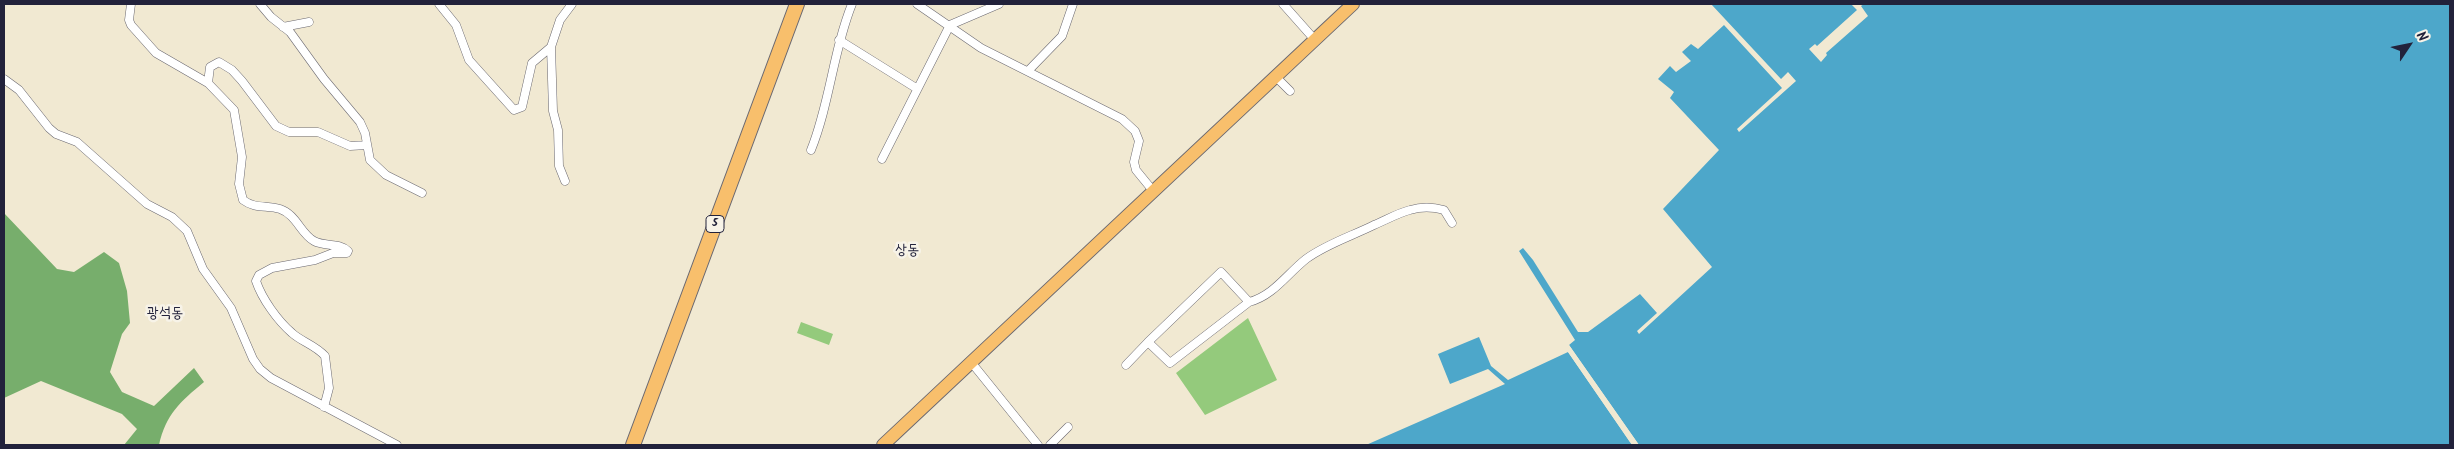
<!DOCTYPE html>
<meta charset="utf-8">
<style>
body{margin:0}
#map{position:relative;width:2454px;height:449px;overflow:hidden;background:#f1e9d2;font-family:Kalam,sans-serif}
canvas{display:block}
.frame{position:absolute;inset:0;border:5px solid #22223b;pointer-events:none}
.north{position:absolute;left:2384px;top:20px;width:50px;height:50px;-webkit-text-stroke:4px #f7f3e8;paint-order:stroke;rotate:56deg;font-size:14px;font-weight:700;line-height:20px;text-align:center;color:#22223b}
.north::after{content:'';display:block;margin:auto;width:18px;height:22px;background:#22223b;clip-path:polygon(50% 0,100% 100%,50% 72%,0 100%)}
</style>
<div id="map">
<canvas width="2454" height="449"></canvas>
<div class="frame"></div>
<div class="north">N</div>
</div>
<script>
const ctx = document.querySelector('canvas').getContext('2d');
ctx.lineJoin = 'round';
function paint(path, color) { ctx.fillStyle = color; ctx.fill(path, 'evenodd'); }
function trace(path, color, width, dash) { ctx.strokeStyle = color; ctx.lineWidth = width; ctx.lineCap = dash ? 'butt' : 'round'; ctx.setLineDash(dash || []); ctx.stroke(path); }
function label(font, color, halo, rows, align = 'center') {
  ctx.font = font + ' Kalam,"Poor Story",sans-serif'; ctx.lineWidth = 5; ctx.setLineDash([]); ctx.textBaseline = 'middle'; ctx.strokeStyle = halo; ctx.fillStyle = color; for (const [text, x, y, turn = 0] of rows) {
    ctx.save(); ctx.translate(x, y); ctx.rotate((+turn || 0) * Math.PI / 180); ctx.textAlign = isNaN(turn) ? turn : align; if (halo) ctx.strokeText(text, 0, 0); ctx.fillText(text, 0, 0); ctx.restore();
  }
}
const green = new Path2D(`
 M1248 318 1277 380 1205 415 1176 373Z
 M801 322 833 334 829 345 797 333Z`);
const forest = new Path2D(`
 M4 213 57 269 74 272 104 252 119 263 127 291 130 323 122 334 110 372 122 392 154 406 194 368 204 382C180 402 166 414 159 445H124L137 429 122 414 41 381 4 398Z`);
const water = new Path2D(`
 M1711 4H1851L1857 10 1817 46 1815 44 1809 49 1821 62 1827 55 1826 53 1868 16 1861 6 1864 4H2450V445H1639L1569 345 1575 340 1519 251 1523 248 1533 260 1578 332H1588L1640 294 1657 313 1637 331 1639 334 1712 267 1663 209 1719 150 1670 98 1674 92 1658 79 1670 66 1676 72 1691 61 1682 52 1691 44 1698 49 1724 25 1782 88 1737 129 1739 132 1796 81 1788 72 1781 79Z
 M1479 337 1491 366 1508 380 1568 352 1632 445H1366L1505 384 1488 369 1450 384 1438 354Z`);
const pier = new Path2D(`
 M1569 345 1639 445H1636L1582 368 1635 445 1630 442 1568 352Z`);
const street = new Path2D(`
 M131 4 129 20 131 25 156 53 208 83 234 110 242 157 239 184 243 200C255 209 267 205 280 209 297 215 300 233 314 241 325 247 338 242 348 251L347 253H333L315 260 272 268 259 275 256 281C262 299 278 321 292 333 302 342 315 345 325 356L329 388 324 407
 M260 4 271 17 290 32 324 79 360 122 365 133 370 160 386 175 422 193
 M439 4 456 25 469 60 514 110 522 107 532 63 551 47 560 20 572 4
 M917 4 981 48 1122 119 1135 131 1139 141 1134 162 1136 170 1154 192
 M1283 4 1315 40
 M283 27 309 22
 M839 40 916 88
 M551 47 553 111 558 130 559 166 565 181
 M1028 71 1062 36 1073 4
 M1276 77 1290 91
 M4 79 19 90 49 128 56 134 77 142 147 204 172 217 187 231 203 269 231 308 253 359 260 369 271 378 397 445
 M208 83 210 67 219 62 232 70 242 81 276 126 289 132H318L350 146 367 145
 M811 150C830 103 833 51 852 4
 M882 159 950 25 999 4
 M1148 342 1221 272 1249 302
 M971 362 1038 445
 M1126 365 1148 342 1170 363 1249 302C1273 296 1287 274 1306 259 1326 244 1352 236 1374 225 1386 220 1398 213 1410 210 1420 207 1433 207 1444 210L1452 223
 M1050 445 1068 427`);
const primary = new Path2D(`
 M883 445 1353 4`);
const highway = new Path2D(`
 M633 445 797 4`);
const shields = [
 [715,224,18]
];
const shieldNames = [
 ["5",715,224]
];
const quarterNames = [
 ["상동",907,251],
 ["광석동",165,314]
];
paint(green, '#94ca7c');
paint(forest, '#77ae6c');
paint(water, '#4da7ca');
paint(pier, '#f1e9d2');
trace(street, '#6a6870', 9);
trace(primary, '#6a6870', 14);
trace(highway, '#6a6870', 16);
trace(street, '#fff', 8);
trace(primary, '#f8bf6c', 12);
trace(highway, '#f8bf6c', 14);
for (const [x, y, w] of shields) { const box = new Path2D(); box.roundRect(x - w / 2, y - 8.5, w, 17, 4); ctx.fillStyle = '#f7f3e8'; ctx.fill(box); trace(box, '#22223b', 1); }
label('bold 11px', '#22223b', null, shieldNames);
label('15px', '#22223b', '#f7f3e8', quarterNames);
</script>
